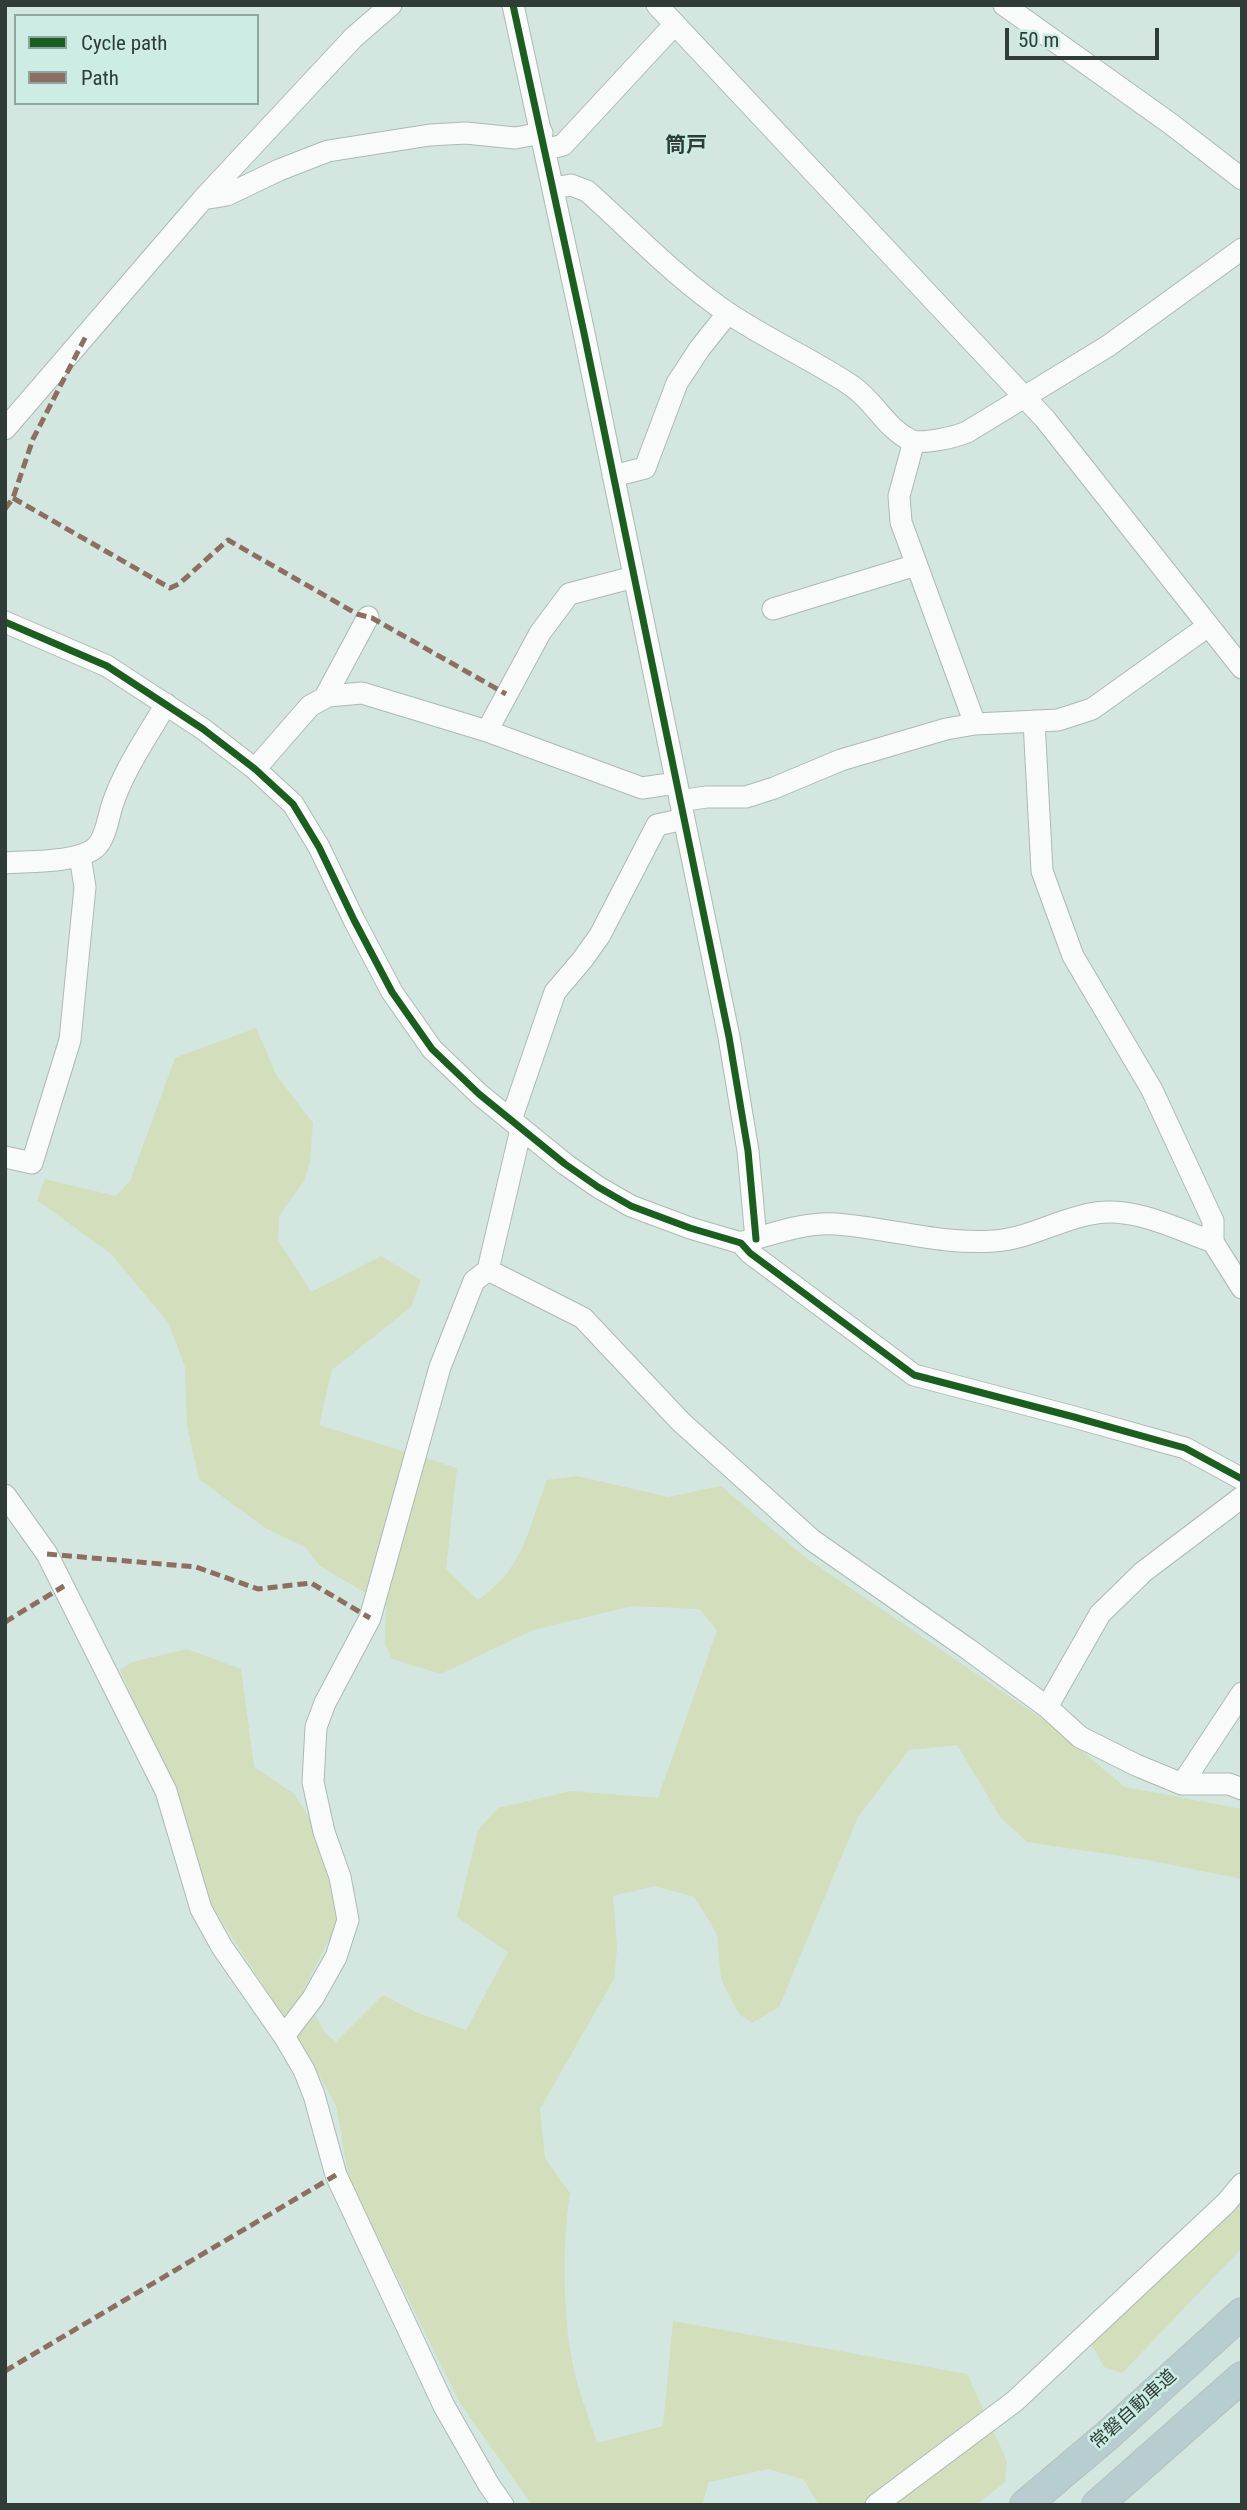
<!DOCTYPE html>
<meta charset="utf-8">
<style>
body{margin:0}
#map{position:relative;width:1247px;height:2510px;overflow:hidden;background:#d4e6e0;font-family:"Roboto Condensed",sans-serif}
canvas{display:block}
.frame{position:absolute;inset:0;border:7px solid #2f3c38;pointer-events:none}
.legend{position:absolute;left:14px;top:14px;width:245px;height:91px;box-sizing:border-box;background:#cdede4;border:2px solid #8ea69f;margin:0;padding:9px 12px;list-style:none;font-size:21px;color:#2f3c38}
.legend li{display:flex;align-items:center;gap:14px;height:35px}
.legend b{width:35px;border:2px solid #8ea69f}
.scale{position:absolute;left:1005px;top:28px;width:154px;height:32px;box-sizing:border-box;border:4px solid #2f3c38;border-top:0;padding-left:9px;font-size:21px;line-height:24px;white-space:nowrap;color:#2f3c38;-webkit-text-stroke:5px #cdede4;paint-order:stroke}
</style>
<div id="map">
<canvas width="1247" height="2510"></canvas>
<div class="frame"></div>
<ul class="legend">
<li><b style="height:9px;background:#1b5e20"></b>Cycle path</li>
<li><b style="height:9px;background:#8d6e63"></b>Path</li>
</ul>
<div class="scale">50 m</div>
</div>
<script>
const ctx = document.querySelector('canvas').getContext('2d');
ctx.lineJoin = 'round';
function paint(path, color) { ctx.fillStyle = color; ctx.fill(path, 'evenodd'); }
function trace(path, color, width, dash) { ctx.strokeStyle = color; ctx.lineWidth = width; ctx.lineCap = dash ? 'butt' : 'round'; ctx.setLineDash(dash || []); ctx.stroke(path); }
function label(font, color, halo, rows, align = 'center') {
  ctx.font = font + ' "Roboto Condensed","Noto Sans JP",sans-serif'; ctx.lineWidth = 5; ctx.setLineDash([]); ctx.textBaseline = 'middle'; ctx.strokeStyle = halo; ctx.fillStyle = color; for (const [text, x, y, turn = 0] of rows) {
    ctx.save(); ctx.translate(x, y); ctx.rotate((+turn || 0) * Math.PI / 180); ctx.textAlign = isNaN(turn) ? turn : align; if (halo) ctx.strokeText(text, 0, 0); ctx.fillText(text, 0, 0); ctx.restore();
  }
}
const green = new Path2D(`
 M256 1028 277 1076 313 1123 310 1160 305 1180 279 1216 278 1240 311 1292 381 1256 421 1280 411 1307 332 1370 319 1425 457 1468 446 1569 478 1600C526 1566 527 1530 547 1480L577 1476 668 1497 721 1486 802 1555 1047 1722 1125 1787 1242 1809V1879L1148 1860 1027 1842 1001 1818 957 1745 909 1750 858 1817 779 2007 752 2023 739 2014 721 1979 717 1934 694 1897 655 1886 613 1896 617 1948 614 1979 540 2109 545 2158 570 2193C562 2240 563 2318 573 2365 578 2391 589 2417 597 2443L663 2426 673 2321 967 2374 1007 2461 1005 2482 976 2505H819L804 2480 769 2469 709 2482 702 2505H532L460 2403 349 2179 336 2105 300 2042 208 1900 167 1773 120 1670 132 1662 187 1649 241 1669 254 1767 294 1794 355 1889 303 1991 324 2032 336 2042 383 1995 418 2013 466 2030 508 1952 457 1917 478 1830 498 1808 571 1791 658 1798 717 1630 699 1609 632 1606 533 1630 441 1674 392 1659 385 1644 386 1605 320 1566 305 1547 265 1528 199 1479 187 1426 185 1367 168 1322 111 1254 37 1200 45 1179 116 1196 130 1181 175 1058Z
 M1242 2202V2248L1122 2373 1104 2367 1089 2340Z`);
const minor = new Path2D(`
 M513 5 584 333 729 1037 748 1151 756 1239
 M657 5 1045 419 1242 668
 M1004 5 1171 124 1242 179
 M545 150 563 145 675 24
 M553 188 571 185 587 191C633 232 677 279 728 313 768 340 812 359 852 386 874 401 886 428 910 440 922 445 955 437 967 432L1108 346 1242 249
 M203 199 227 195 279 170 328 151 430 135 466 133 515 138 542 133
 M5 429 203 199 354 37 391 5
 M914 441 899 496 901 522 975 724
 M613 476 645 468 677 383 700 348 728 313
 M773 609 916 565
 M5 622 107 666 203 729 255 769 293 804 319 847 354 920 392 992 432 1049 479 1094 565 1164 598 1187 631 1206 690 1228 741 1243 750 1253 914 1375 1074 1417 1185 1448 1242 1479
 M325 697 368 617
 M1034 721 1042 871 1073 956 1152 1090 1213 1221V1242L1242 1288
 M487 731 540 633 569 594 634 577
 M255 769 310 706 328 696 362 693 487 731 642 788 676 783
 M680 801 706 797H746L774 788 841 760 946 729 975 724 1058 720 1092 709 1208 626
 M5 863C28 861 77 863 95 848 104 841 108 821 111 809 122 772 147 737 166 704
 M511 1120 555 992 583 959 600 935 657 825 684 819
 M5 1157 32 1163 70 1040 85 887 80 856
 M743 1242C773 1234 804 1222 836 1224 889 1228 941 1245 994 1241 1029 1239 1061 1218 1096 1213 1135 1207 1177 1229 1213 1242
 M488 1270 583 1318 681 1422 812 1540 968 1649 1047 1707 1080 1737 1136 1765 1182 1784H1229L1242 1789
 M5 1495 47 1554 166 1791 201 1909 222 1947 284 2036 304 2070 314 2095 336 2175 444 2406 489 2485 503 2505
 M1047 1707 1100 1614 1143 1572 1242 1497
 M1182 1784 1242 1693
 M284 2036 313 1998 336 1957 348 1920 340 1877 324 1832 313 1782 316 1727 325 1703 370 1618 440 1367 474 1281 488 1270 521 1129
 M876 2505 1015 2401 1226 2203 1242 2184`);
const highway = new Path2D(`
 M1025 2505 1109 2434 1242 2313
 M1097 2505 1242 2377`);
const quiet = new Path2D(`
 M13 498 170 588 179 584 228 540 357 614 372 618 506 694
 M5 509 13 498 33 439 87 334
 M47 1554 196 1567 258 1589 311 1583 370 1618
 M5 1622 64 1586
 M5 2371 336 2175`);
const cycleway = new Path2D(`
 M513 5 584 333 729 1037 748 1151 756 1239
 M5 622 107 666 203 729 255 769 293 804 319 847 354 920 392 992 432 1049 479 1094 565 1164 598 1187 631 1206 690 1228 741 1243 750 1253 914 1375 1074 1417 1185 1448 1242 1479`);
const streetNames = [
 ["常磐自動車道",1134,2410,-42]
];
const quarterNames = [
 ["筒戸",686,147]
];
paint(green, '#d3debc');
trace(minor, '#acb9b5', 23);
trace(highway, '#b7c0bd', 32);
trace(minor, '#f9fbfa', 21);
trace(highway, '#b7cdcf', 30);
trace(quiet, '#8d6e63', 5, [10, 5]);
trace(cycleway, '#1b5e20', 7);
label('18px', '#2f3c38', '#cdede4', streetNames);
label('bold 21px', '#2f3c38', '#cdede4', quarterNames);
</script>
